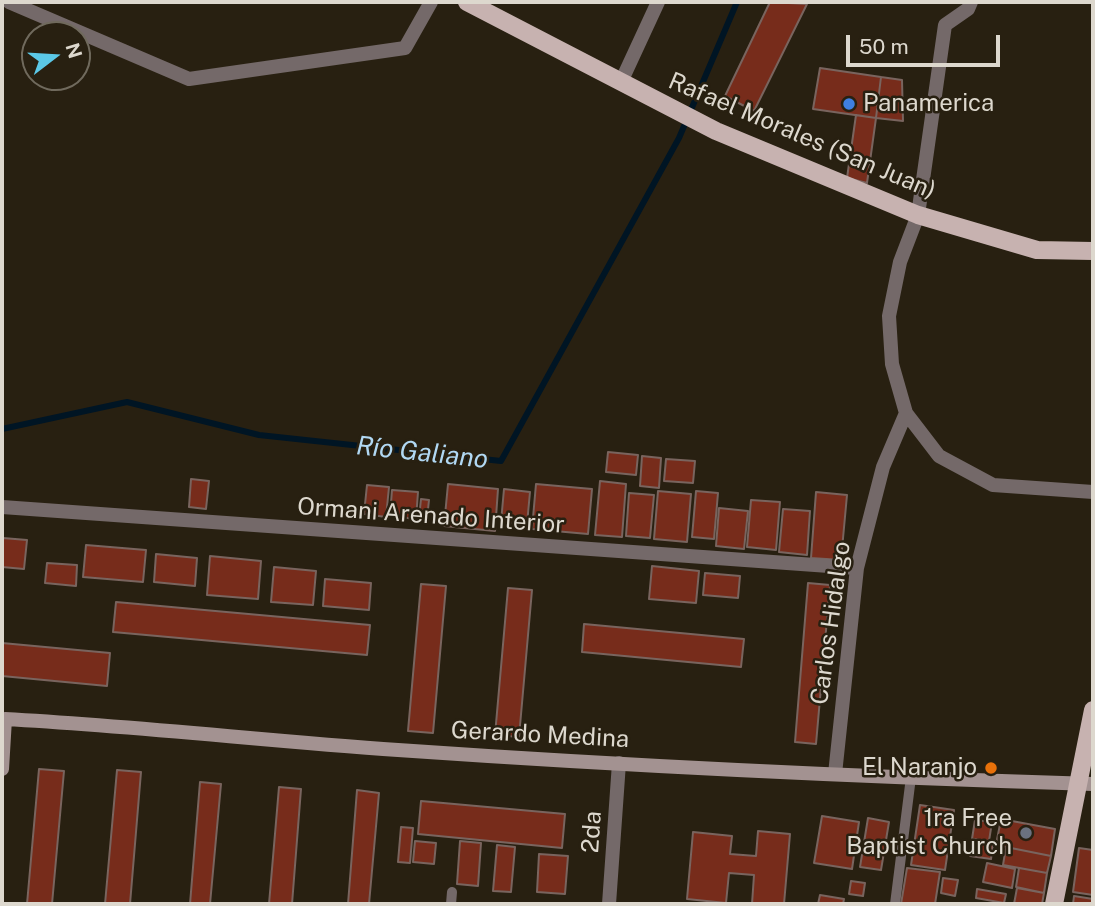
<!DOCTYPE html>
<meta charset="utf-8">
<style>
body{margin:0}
#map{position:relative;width:1095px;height:906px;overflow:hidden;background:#282011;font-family:"Public Sans",sans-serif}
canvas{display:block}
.frame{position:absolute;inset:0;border:4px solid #ddd8ce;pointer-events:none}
.north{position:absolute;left:21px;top:21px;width:70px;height:70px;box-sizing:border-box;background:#282011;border:2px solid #706a5d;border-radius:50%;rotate:73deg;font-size:19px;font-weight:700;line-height:28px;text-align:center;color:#ddd8ce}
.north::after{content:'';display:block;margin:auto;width:24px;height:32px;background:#5bc8e7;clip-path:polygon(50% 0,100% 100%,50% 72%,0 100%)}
.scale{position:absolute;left:846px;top:35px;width:154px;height:32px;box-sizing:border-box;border:4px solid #ddd8ce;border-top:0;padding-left:9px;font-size:21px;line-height:24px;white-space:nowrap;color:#ddd8ce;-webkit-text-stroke:5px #282011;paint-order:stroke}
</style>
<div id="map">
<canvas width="1095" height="906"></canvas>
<div class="frame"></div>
<div class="north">N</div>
<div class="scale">50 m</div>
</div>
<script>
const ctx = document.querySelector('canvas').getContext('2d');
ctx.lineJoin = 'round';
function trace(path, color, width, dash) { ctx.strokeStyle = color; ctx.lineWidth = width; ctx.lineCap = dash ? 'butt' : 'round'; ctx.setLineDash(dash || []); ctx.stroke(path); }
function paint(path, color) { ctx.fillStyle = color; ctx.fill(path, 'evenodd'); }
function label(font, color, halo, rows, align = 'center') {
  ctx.font = font + ' "Public Sans",sans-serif'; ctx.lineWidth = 5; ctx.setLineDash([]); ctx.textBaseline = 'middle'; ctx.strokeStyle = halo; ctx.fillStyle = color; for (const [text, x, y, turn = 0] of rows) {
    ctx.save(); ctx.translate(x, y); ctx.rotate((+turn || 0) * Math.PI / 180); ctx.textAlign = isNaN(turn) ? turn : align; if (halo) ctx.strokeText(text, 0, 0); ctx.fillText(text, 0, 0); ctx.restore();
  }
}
const stream = new Path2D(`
 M2 429 127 402 259 435 501 461 679 138 737 2`);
const building = new Path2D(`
 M770 2 807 4 754 111 725 96Z
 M820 68 881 77 876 118 813 109Z
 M881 77 902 80 903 121 876 118Z
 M856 115 876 118 867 183 847 178Z
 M608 452 638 455 636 475 606 472Z
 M642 456 661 458 659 488 640 486Z
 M666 459 695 461 693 483 664 481Z
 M191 479 209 481 206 509 189 507Z
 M600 481 626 484 622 537 595 535Z
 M448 484 498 489 495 531 444 526Z
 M536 484 592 489 588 534 532 529Z
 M367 485 389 487 386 517 364 514Z
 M504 489 530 492 527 524 501 522Z
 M392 490 418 492 416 519 390 516Z
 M658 491 691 494 687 542 654 539Z
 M696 491 718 493 714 539 692 537Z
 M816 492 847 495 841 560 811 558Z
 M629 493 654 495 650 538 626 536Z
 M421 499 429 500 427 519 419 518Z
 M751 500 780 502 776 550 747 547Z
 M719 508 748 511 744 549 716 546Z
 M783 509 810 511 807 555 779 552Z
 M3 538 27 540 24 569 2 567Z
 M86 545 146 550 143 582 83 577Z
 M156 554 197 558 195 586 154 582Z
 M210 556 261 561 258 599 207 595Z
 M47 563 77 565 76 586 45 583Z
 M652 566 699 571 696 603 649 599Z
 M274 567 316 571 313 605 271 602Z
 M705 573 740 576 738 598 703 595Z
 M325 579 371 583 369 610 323 606Z
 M808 583 830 585 816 744 795 742Z
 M421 584 446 586 433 733 408 731Z
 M508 588 532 590 519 737 495 735Z
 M116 602 370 625 367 655 113 632Z
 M584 624 744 639 741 667 582 652Z
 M2 643 110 653 107 686 2 676Z
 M39 769 64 771 52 904H27Z
 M117 770 141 772 130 904H105Z
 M200 782 221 784 210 904H190Z
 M279 787 301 789 292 904H269Z
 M357 790 379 793 369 904H348Z
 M421 801 565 814 562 848 418 834Z
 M920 805 954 810 945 870 911 865Z
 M822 816 859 822 852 869 814 863Z
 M868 818 889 822 881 870 860 867Z
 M1001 819 1055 829 1051 856 996 845Z
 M975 820 992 822 989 841 972 839Z
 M401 827 413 828 410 863 398 862Z
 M758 831 790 834 784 904H752L754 875 729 873 726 903 687 899 693 832 732 836 730 854 756 856Z
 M415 841 436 843 434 864 413 862Z
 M460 841 481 843 478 886 457 884Z
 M972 841 993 844 991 859 970 856Z
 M497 845 515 847 511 892 493 891Z
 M1006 847 1051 856 1047 873 1003 865Z
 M1079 848 1093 850V895L1073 892Z
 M539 854 568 856 565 894 537 892Z
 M987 863 1015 869 1012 888 983 882Z
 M907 868 940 872 935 904H901Z
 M1019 868 1047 873 1044 893 1016 887Z
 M943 878 958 880 955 896 941 893Z
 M851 881 865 883 863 896 849 894Z
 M1017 888 1044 893 1042 904H1014Z
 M977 889 1006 894 1004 903 976 898Z
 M820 895 844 899 843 904H818Z
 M1074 896 1093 899V904H1073Z`);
const lane = new Path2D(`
 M451 904 452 892
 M895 904 911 777`);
const street = new Path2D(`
 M9 2 189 79 405 48 431 2
 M621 82 658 2
 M906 413 939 456 993 485 1093 492
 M2 507 857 568
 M835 774 857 568 883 467 906 413 892 364 889 316 900 262 918 215 945 25 968 9 971 2
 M609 904 619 763`);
const secondary = new Path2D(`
 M2 769 5 719C136 726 267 741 398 750 629 766 861 777 1093 784`);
const primary = new Path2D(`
 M467 2 716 131 918 215 1037 250 1093 251
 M1054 904 1093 710`);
const markers = [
 [849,104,7,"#3f7fe0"],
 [991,768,7,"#e8710a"],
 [1026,833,7,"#6b7280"]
];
const poiNames = [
 ["Panamerica",863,104,"left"],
 ["El Naranjo",977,768],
 ["1ra Free",1012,819],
 ["Baptist Church",1012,847]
];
const streetNames = [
 ["Rafael Morales (San Juan)",802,136,23],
 ["Ormani Arenado Interior",431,516,4],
 ["Carlos Hidalgo",831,623,-82],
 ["Gerardo Medina",540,735,3],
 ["2da",592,832,-86]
];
const waterNames = [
 ["Río Galiano",422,453,6]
];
trace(stream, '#001524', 6);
paint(building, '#772c1b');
trace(building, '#79645e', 2);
trace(lane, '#746969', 10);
trace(street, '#746969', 14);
trace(secondary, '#a39291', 14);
trace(primary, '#c7b2b0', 18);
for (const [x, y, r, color] of markers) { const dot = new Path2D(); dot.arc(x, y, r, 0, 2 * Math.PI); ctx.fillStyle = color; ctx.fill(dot); trace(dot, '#282011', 2.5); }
label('24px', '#ddd8ce', '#282011', poiNames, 'right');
label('24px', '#ddd8ce', '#282011', streetNames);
label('italic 26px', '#b1d8f3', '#282011', waterNames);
</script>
